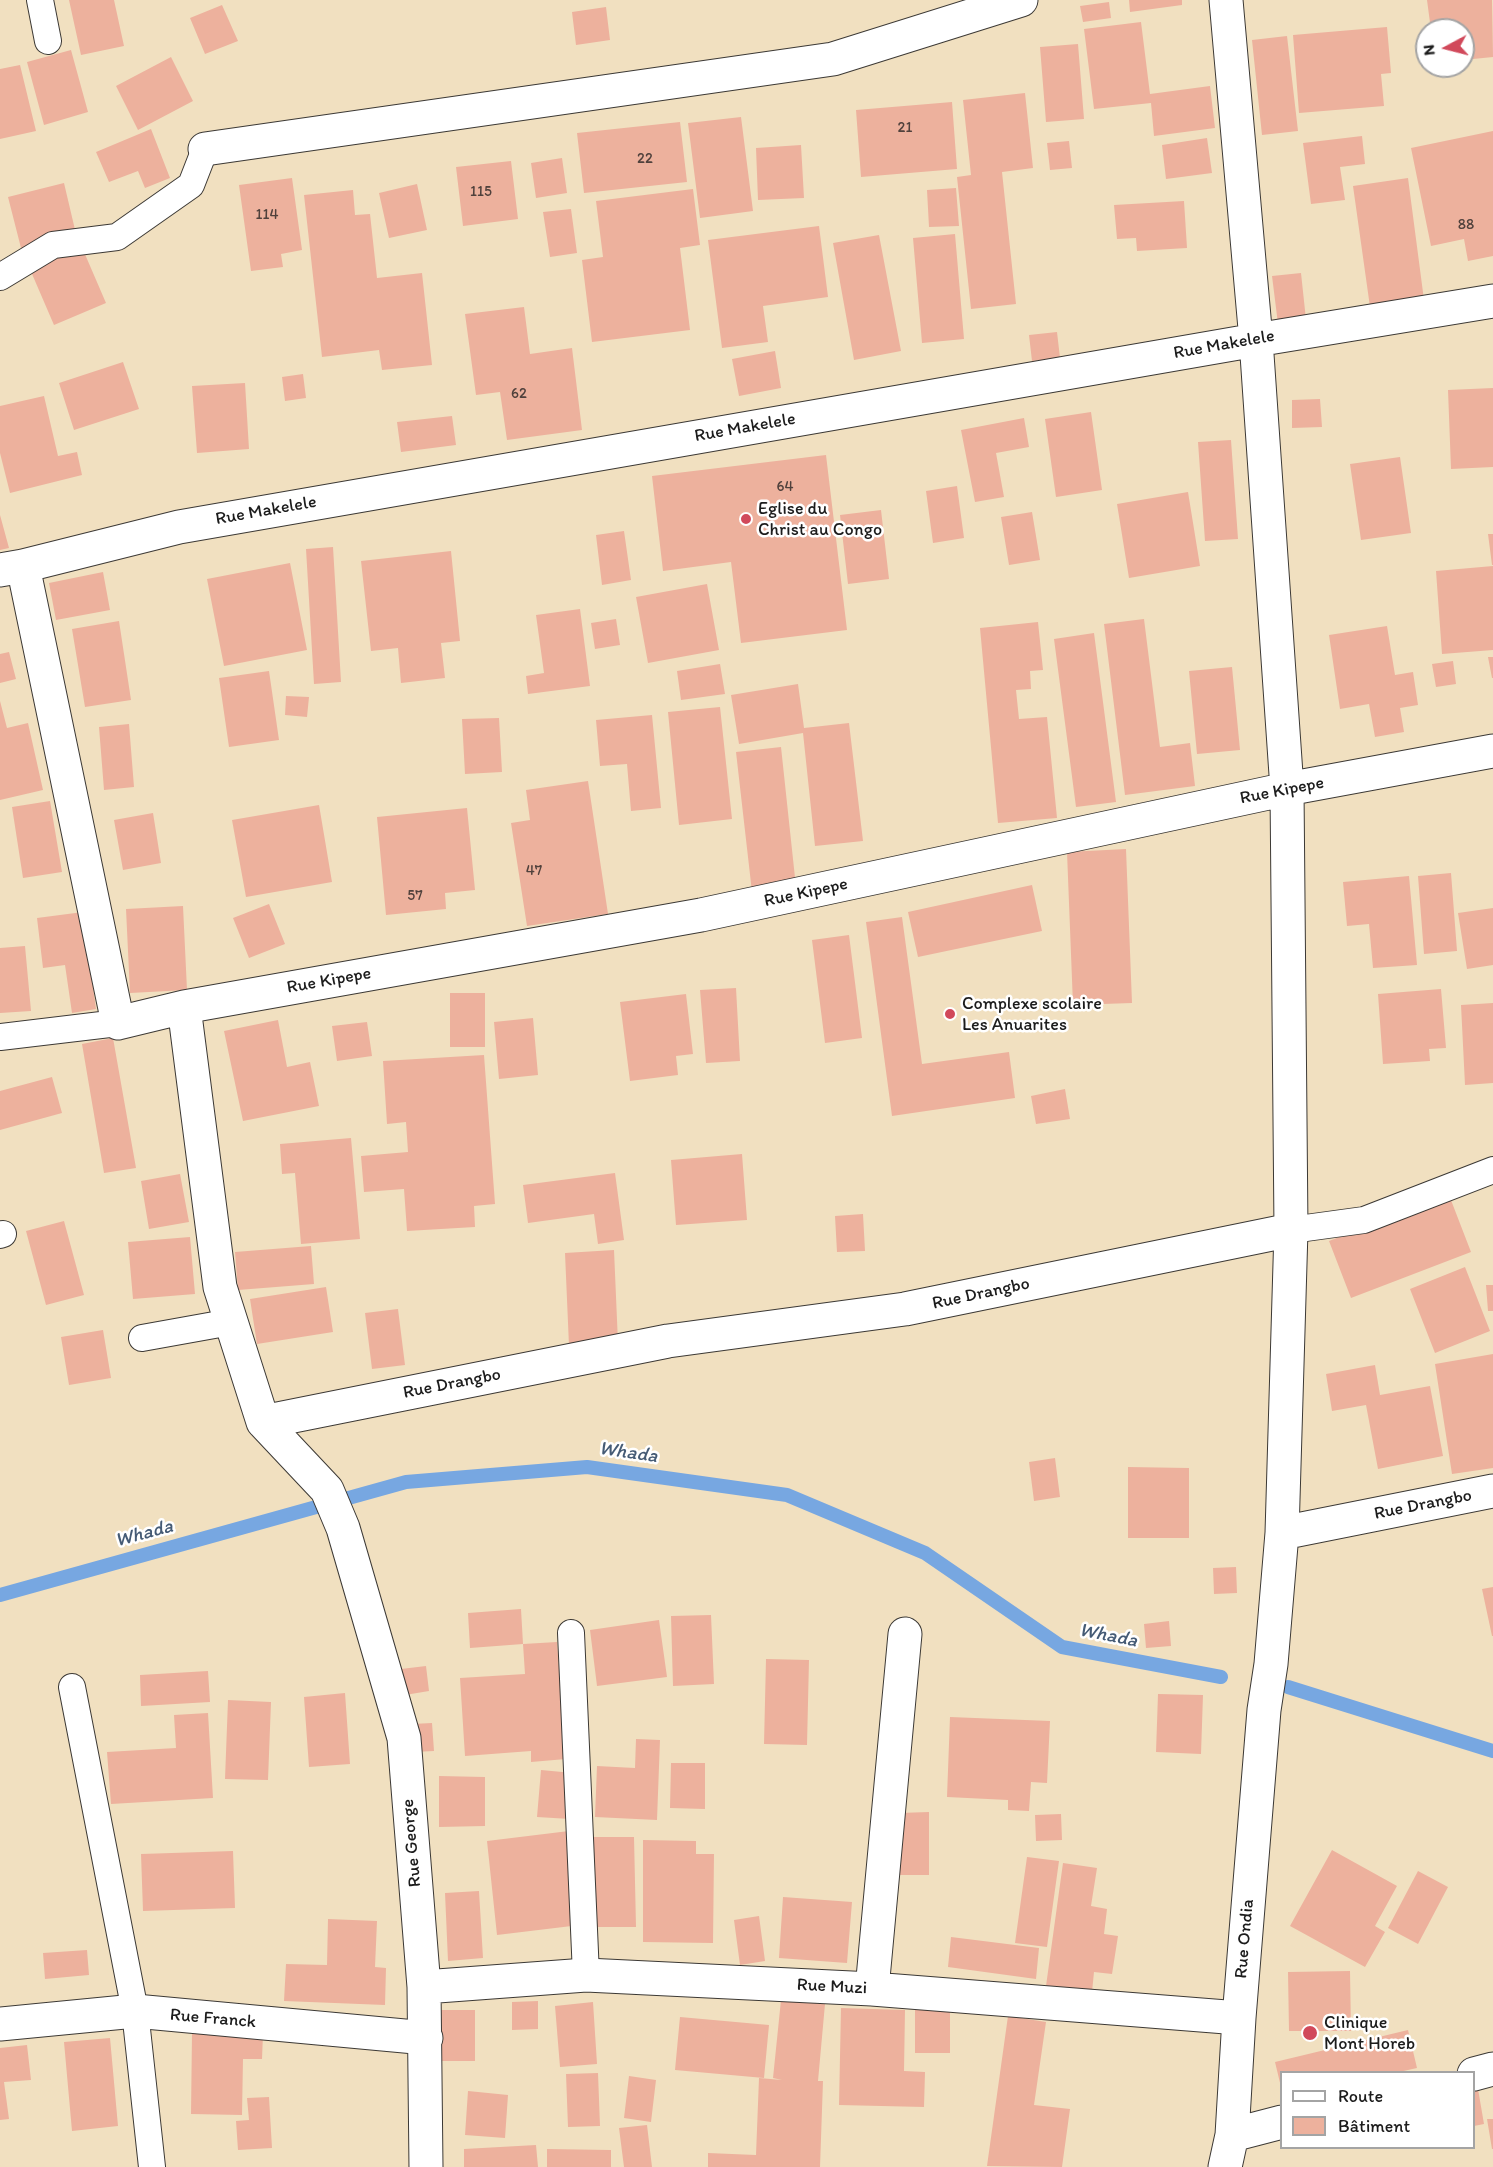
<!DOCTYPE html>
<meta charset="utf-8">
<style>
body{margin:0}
#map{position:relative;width:1493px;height:2167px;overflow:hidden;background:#f1e0c0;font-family:Itim,sans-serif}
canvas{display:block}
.legend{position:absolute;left:1280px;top:2071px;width:195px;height:78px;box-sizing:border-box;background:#fff;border:2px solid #a4a4a4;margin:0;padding:8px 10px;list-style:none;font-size:18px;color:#1c1c1c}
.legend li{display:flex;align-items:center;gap:12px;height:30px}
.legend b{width:30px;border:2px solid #a4a4a4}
.north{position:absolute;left:1415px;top:18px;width:60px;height:60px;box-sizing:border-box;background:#fff;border:2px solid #a4a4a4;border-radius:50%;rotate:263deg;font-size:16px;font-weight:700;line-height:24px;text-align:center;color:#1c1c1c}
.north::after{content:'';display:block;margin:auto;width:21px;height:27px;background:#d1495b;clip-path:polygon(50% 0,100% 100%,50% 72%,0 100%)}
</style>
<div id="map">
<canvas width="1493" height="2167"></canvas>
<ul class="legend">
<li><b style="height:8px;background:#fff"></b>Route</li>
<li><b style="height:16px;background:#edb19d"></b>Bâtiment</li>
</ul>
<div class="north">N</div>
</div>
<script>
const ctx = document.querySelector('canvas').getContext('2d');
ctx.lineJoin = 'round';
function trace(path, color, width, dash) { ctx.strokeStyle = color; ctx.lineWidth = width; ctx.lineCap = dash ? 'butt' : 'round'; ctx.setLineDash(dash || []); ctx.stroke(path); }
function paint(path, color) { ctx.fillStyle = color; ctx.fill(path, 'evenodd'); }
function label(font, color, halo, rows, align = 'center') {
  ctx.font = font + ' Itim,sans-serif'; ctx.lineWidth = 5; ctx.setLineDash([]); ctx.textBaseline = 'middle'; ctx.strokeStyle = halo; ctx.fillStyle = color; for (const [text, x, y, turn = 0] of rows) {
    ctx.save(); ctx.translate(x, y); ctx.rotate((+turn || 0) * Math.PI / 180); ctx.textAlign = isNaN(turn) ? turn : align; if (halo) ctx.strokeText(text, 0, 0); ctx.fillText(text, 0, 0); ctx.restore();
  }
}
const stream = new Path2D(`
 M0 1595 406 1482 587 1467 787 1495 925 1553 1062 1647 1221 1677
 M1288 1687 1493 1751`);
const building = new Path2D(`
 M69 0H114L124 46 81 55Z
 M1129 0H1182V5L1130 12Z
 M1427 0H1492L1493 57 1463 60V30H1431Z
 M1109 2 1111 18 1083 22 1080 6Z
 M222 5 238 41 205 54 190 18Z
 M606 7 610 40 576 45 572 12Z
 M1141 22 1150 94 1210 86 1215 128 1154 136 1151 103 1094 109 1084 29Z
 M1387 27 1391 73 1381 74 1384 106 1299 113 1293 35Z
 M1287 36 1298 131 1262 135 1252 40Z
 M1078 44 1084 119 1046 122 1040 47Z
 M71 50 88 112 44 125 27 62Z
 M171 57 193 101 138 130 116 86Z
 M20 65 36 131 0 139V69Z
 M1025 93 1033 168 1002 172 1016 304 971 309 957 177 971 175 963 100Z
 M952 102 957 169 861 177 856 110Z
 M741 117 753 211 700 218 688 123Z
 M680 122 687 182 584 193 577 133Z
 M151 129 170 178 145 188 138 171 109 182 96 152Z
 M1493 131V256L1468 261 1464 239 1431 246 1411 148Z
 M1362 136 1365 164 1340 167 1345 200 1311 204 1303 143Z
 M1207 138 1212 173 1166 179 1162 145Z
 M1069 141 1072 168 1050 170 1047 143Z
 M801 145 804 198 758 200 756 148Z
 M562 158 567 193 536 198 531 163Z
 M511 161 518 219 463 226 456 167Z
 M292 178 302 250 281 254 283 267 251 271 239 185Z
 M1408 178 1424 300 1370 307 1353 186Z
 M64 183 76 234 21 248 8 197Z
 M417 184 427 230 389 238 379 193Z
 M956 188 959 226 929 227 927 190Z
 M693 189 700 245 680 248 690 330 592 342 582 260 603 257 596 201Z
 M353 190 355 215 370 214 377 278 422 273 432 365 382 370 379 350 322 357 304 195Z
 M1184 201 1187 248 1137 251 1136 238 1117 239 1114 205Z
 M571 209 577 253 550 257 543 212Z
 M819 226 828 297 763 306 768 342 722 348 708 240Z
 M955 234 964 339 922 343 913 238Z
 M879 235 901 351 854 360 833 243Z
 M81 245 106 303 54 325 29 267Z
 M1301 273 1307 329 1279 332 1272 276Z
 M524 307 530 354 572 348 582 430 507 440 500 392 476 395 465 314Z
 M1057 332 1060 358 1032 361 1029 335Z
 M775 351 781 388 739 396 732 359Z
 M123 362 139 409 74 430 59 383Z
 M303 374 306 398 285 401 282 377Z
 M245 383 249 449 197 453 192 386Z
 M1493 388V467L1451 469 1448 390Z
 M44 396 58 456 77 452 82 475 10 493 0 453V406Z
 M1320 399 1322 427 1292 428V400Z
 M1091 412 1102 490 1056 497 1045 419Z
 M452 416 456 445 401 452 397 422Z
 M1024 418 1029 447 996 453 1004 497 975 502 961 430Z
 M1231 440 1238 539 1205 541 1198 442Z
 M826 455 847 630 741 643 731 562 663 571 652 476Z
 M1400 457 1411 533 1361 540 1350 464Z
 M957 486 964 538 933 543 926 491Z
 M1188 492 1200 566 1129 578 1117 504Z
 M881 510 889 579 848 584 840 515Z
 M1032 512 1040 560 1009 565 1001 517Z
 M0 515 9 548 0 550Z
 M624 531 631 580 602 585 596 535Z
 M1488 534H1493V565H1492Z
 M333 547 341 682 314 684 306 549Z
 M451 551 460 641 441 643 445 678 401 683 398 648 371 651 361 561Z
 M290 563 307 650 224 666 207 579Z
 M1493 566V650L1442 654 1436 571Z
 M103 572 110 610 56 620 49 583Z
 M707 584 719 650 648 663 636 597Z
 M580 609 590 686 528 694 526 676 544 673 536 615Z
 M616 619 620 645 595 649 591 623Z
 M1144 619 1160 747 1190 743 1195 786 1125 795 1104 624Z
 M119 621 131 700 85 707 72 629Z
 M1038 622 1043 670 1030 671 1031 689 1016 690 1019 719 1047 717 1057 818 998 823 980 628Z
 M1387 626 1395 675 1413 672 1418 705 1400 708 1404 732 1375 737 1369 704 1340 709 1329 635Z
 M1094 633 1116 802 1076 807 1054 639Z
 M9 652 16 679 0 683V654Z
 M1488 657H1493V678H1492Z
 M1453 661 1456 684 1436 687 1432 664Z
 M720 664 725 694 681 700 677 671Z
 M1232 667 1240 750 1197 754 1189 671Z
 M269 671 279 740 229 747 219 678Z
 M798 684 804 728 849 723 863 841 815 846 803 733 739 744 731 695Z
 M286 696 309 697 307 717 285 715Z
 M0 701 7 728 28 723 43 790 0 800Z
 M720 707 732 819 679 825 668 712Z
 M652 715 661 808 631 811 627 764 600 766 596 720Z
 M499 718 502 772 465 774 462 719Z
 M129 724 134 787 104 790 99 727Z
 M781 747 796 887 752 892 736 752Z
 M588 781 608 914 527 926 511 823 530 820 526 790Z
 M50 801 62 872 23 878 12 807Z
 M319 805 332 882 246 897 232 820Z
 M467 808 475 890 445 893 446 909 386 915 377 817Z
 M153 813 161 863 123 870 114 820Z
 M1126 849 1132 1003 1073 1005 1067 852Z
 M1451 873 1457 951 1424 954 1418 876Z
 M1409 876 1417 965 1373 968 1369 924 1347 926 1343 882Z
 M1032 885 1042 931 918 957 908 912Z
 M269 904 285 944 249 958 233 918Z
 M183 906 187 990 130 993 126 909Z
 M1493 908V965L1467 969 1458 913Z
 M83 912 96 1009 72 1013 65 965 43 968 37 918Z
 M902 917 922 1064 1009 1052 1015 1098 892 1116 866 922Z
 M849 935 862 1038 825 1043 812 940Z
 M25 946 31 1011 0 1013V948Z
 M736 988 740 1061 706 1063 700 990Z
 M1441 989 1446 1048 1429 1049 1430 1061 1383 1064 1378 994Z
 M450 993H485V1047H450Z
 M686 994 693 1054 676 1056 678 1075 630 1081 620 1002Z
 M1493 1003V1083L1465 1085 1461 1005Z
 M533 1018 538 1075 499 1079 494 1022Z
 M278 1020 287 1067 310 1062 319 1106 243 1121 224 1031Z
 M367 1022 372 1056 337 1061 332 1026Z
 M113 1038 136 1168 104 1173 82 1044Z
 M484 1055 495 1204 474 1206 475 1227 407 1231 404 1189 364 1192 361 1156 408 1152 406 1122 387 1124 383 1061Z
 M52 1077 62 1113 0 1130V1091Z
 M1065 1089 1070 1119 1036 1124 1031 1096Z
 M351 1138 360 1239 301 1244 295 1173 282 1174 280 1144Z
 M742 1154 747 1220 676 1225 671 1160Z
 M615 1173 624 1240 598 1244 594 1214 528 1223 523 1185Z
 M180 1174 189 1222 149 1229 141 1181Z
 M1449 1195 1471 1252 1351 1298 1329 1241Z
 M863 1214 865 1251 837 1252 835 1216Z
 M64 1221 84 1295 46 1305 26 1231Z
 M190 1237 195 1294 133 1299 128 1242Z
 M311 1246 314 1284 238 1290 235 1252Z
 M614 1250 618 1343 569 1346 565 1253Z
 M1465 1267 1490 1331 1435 1353 1410 1289Z
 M1486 1285H1493V1311H1488Z
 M326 1287 333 1332 257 1344 250 1299Z
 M398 1309 405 1365 372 1369 365 1313Z
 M103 1330 111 1378 69 1385 61 1337Z
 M1493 1354V1468L1452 1474 1435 1364Z
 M1375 1365 1380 1395 1430 1386 1443 1456 1378 1469 1366 1405 1332 1411 1326 1374Z
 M1055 1458 1060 1497 1034 1501 1029 1462Z
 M1128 1467 1189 1468V1538H1128Z
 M1236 1567 1237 1593 1214 1594 1213 1568Z
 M1493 1587V1636H1492L1482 1589Z
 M521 1609 523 1644 470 1648 468 1613Z
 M711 1615 714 1684 673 1686 671 1616Z
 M659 1620 667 1677 597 1686 590 1630Z
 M1169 1621 1171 1646 1146 1648 1144 1624Z
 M557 1642 566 1759 531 1762V1751L465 1756 460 1678 525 1674 523 1644Z
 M766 1659 809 1660 807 1745 764 1744Z
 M426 1666 429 1691 405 1695 401 1669Z
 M208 1671 210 1702 141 1706 140 1675Z
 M345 1693 350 1764 309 1767 304 1697Z
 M1158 1694 1203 1695 1201 1754 1156 1752Z
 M228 1700 271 1702 268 1780 225 1779Z
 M208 1713 213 1798 111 1804 107 1752 176 1748 174 1715Z
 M950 1717 1050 1721 1047 1783 1031 1782 1029 1811 1008 1810V1800L947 1797Z
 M432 1723 434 1751 414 1752 412 1724Z
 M636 1739 660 1740 657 1820 595 1817 597 1766 635 1768Z
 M671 1763H705V1809L670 1808Z
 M541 1770 573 1773 570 1819 537 1817Z
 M439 1776 485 1777V1826L439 1827Z
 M929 1812V1875H900L899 1813Z
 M1061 1814 1062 1840 1036 1841 1035 1815Z
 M569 1831 580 1925 497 1935 487 1841Z
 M586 1837H634L636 1927H588Z
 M643 1840 696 1841V1854H714L713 1943 643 1942Z
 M1332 1850 1397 1886 1375 1926 1385 1932 1365 1967 1290 1926Z
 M233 1851 235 1908 143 1911 141 1854Z
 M1027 1857 1059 1861 1047 1947 1015 1943Z
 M1063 1863 1097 1868 1091 1906 1107 1909 1104 1934 1118 1936 1112 1974 1094 1972 1092 1992 1046 1986Z
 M1418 1871 1448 1887 1418 1944 1388 1928Z
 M479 1891 483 1958 448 1961 445 1893Z
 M783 1897 852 1902 847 1963 779 1958Z
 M759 1916 765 1961 740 1965 734 1920Z
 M328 1919 377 1921 375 1967 386 1968 385 2005 284 2001 286 1964 327 1965Z
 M951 1937 1039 1948 1036 1979 948 1967Z
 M87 1950 89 1975 45 1979 43 1953Z
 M1350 1971 1351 2031H1289L1288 1972Z
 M781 2000 825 2004 818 2081H823L820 2167H708V2153L756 2155 759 2078 782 2080 773 2078Z
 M538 2001V2029L512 2030V2002Z
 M593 2002 597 2064 560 2067 555 2006Z
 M841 2008 905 2010 904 2071 925 2072 924 2107 839 2105Z
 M915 2008H950V2053H915Z
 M439 2010H475V2061H439Z
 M1008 2016 1046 2022 1034 2105 1070 2109 1062 2167 987 2166Z
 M680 2017 769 2025 764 2078 675 2070Z
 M1408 2030 1417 2068 1399 2072H1282L1281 2087 1275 2062Z
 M192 2034H263L262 2059H243L242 2115 191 2114Z
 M110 2038 118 2126 72 2131 64 2042Z
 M27 2045 31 2080 4 2082 9 2119 0 2120V2048Z
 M598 2073 600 2126 568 2127 566 2074Z
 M629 2076 656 2080 651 2122 624 2118Z
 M1478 2089 1484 2124 1474 2126V2090Z
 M468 2091 508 2095 505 2138 465 2135Z
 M269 2097 272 2148 238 2150 236 2121 249 2120 247 2098Z
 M1487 2119H1493V2149H1492Z
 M647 2125 652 2167H624L619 2128Z
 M536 2145 538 2167H464V2149Z
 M547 2149 611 2150V2167H547Z`);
const lane = new Path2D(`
 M40 0 48 41
 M0 277 53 245 117 237 191 185 205 149
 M0 1037 118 1023
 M1291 1230 1364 1220 1493 1170
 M0 1235 3 1234
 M142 1338 231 1322
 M571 1633 586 1975
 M72 1687 135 2011 152 2167`);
const street = new Path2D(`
 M205 149 833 59 1021 0
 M23 566 118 1023 184 1007 701 915 1287 789 1493 751
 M0 570 23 566 179 527 1256 340 1493 301
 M184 1007 220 1287 263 1422 327 1490 343 1528 404 1738 424 1987 426 2167
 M263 1422 668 1341 905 1309 1291 1230
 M1282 1533 1493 1491
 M424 1987 586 1975 872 1989 1239 2018
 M872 1989 905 1634
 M0 2024 135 2011 426 2038
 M1474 2074 1493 2069
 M1232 2135 1282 2122
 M1225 2167 1232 2135 1239 2018 1264 1710 1271 1664 1282 1533 1291 1230 1287 789 1256 340 1226 0`);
const markers = [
 [746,519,6,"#d1495b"],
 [950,1014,6,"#d1495b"],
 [1310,2033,8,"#d1495b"]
];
const numberNames = [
 ["21",905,128],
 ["22",645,159],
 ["115",481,192],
 ["114",267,215],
 ["88",1466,225],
 ["62",519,394],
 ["64",785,487],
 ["47",534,871],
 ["57",415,896]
];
const streetNames = [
 ["Rue Makelele",1224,345,-10],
 ["Rue Makelele",745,428,-10],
 ["Rue Makelele",266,511,-10],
 ["Rue Kipepe",1282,791,-11],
 ["Rue Kipepe",806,893,-12],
 ["Rue Kipepe",329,981,-10],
 ["Rue Drangbo",981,1294,-12],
 ["Rue Drangbo",452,1384,-11],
 ["Rue Drangbo",1423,1505,-11],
 ["Rue George",412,1843,-95],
 ["Rue Ondia",1245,1939,-85],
 ["Rue Muzi",832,1987,3],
 ["Rue Franck",213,2019,5]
];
const poiNames = [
 ["Eglise du",758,509],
 ["Christ au Congo",758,530],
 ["Complexe scolaire",962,1004],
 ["Les Anuarites",962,1025],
 ["Clinique",1324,2023],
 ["Mont Horeb",1324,2044]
];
const waterNames = [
 ["Whada",628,1453,8],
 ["Whada",144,1534,-15],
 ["Whada",1108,1636,11]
];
trace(stream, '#77a7e1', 14);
paint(building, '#edb19d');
trace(lane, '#3c3935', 28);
trace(street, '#3c3935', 35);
trace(lane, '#fff', 26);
trace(street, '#fff', 33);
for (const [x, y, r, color] of markers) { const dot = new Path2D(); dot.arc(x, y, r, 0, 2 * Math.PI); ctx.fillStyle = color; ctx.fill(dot); trace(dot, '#fff', 2); }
label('15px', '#50413c', null, numberNames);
label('18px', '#1c1c1c', '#fff', streetNames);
label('18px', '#1c1c1c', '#fff', poiNames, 'left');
label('italic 20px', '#455b75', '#fff', waterNames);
</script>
